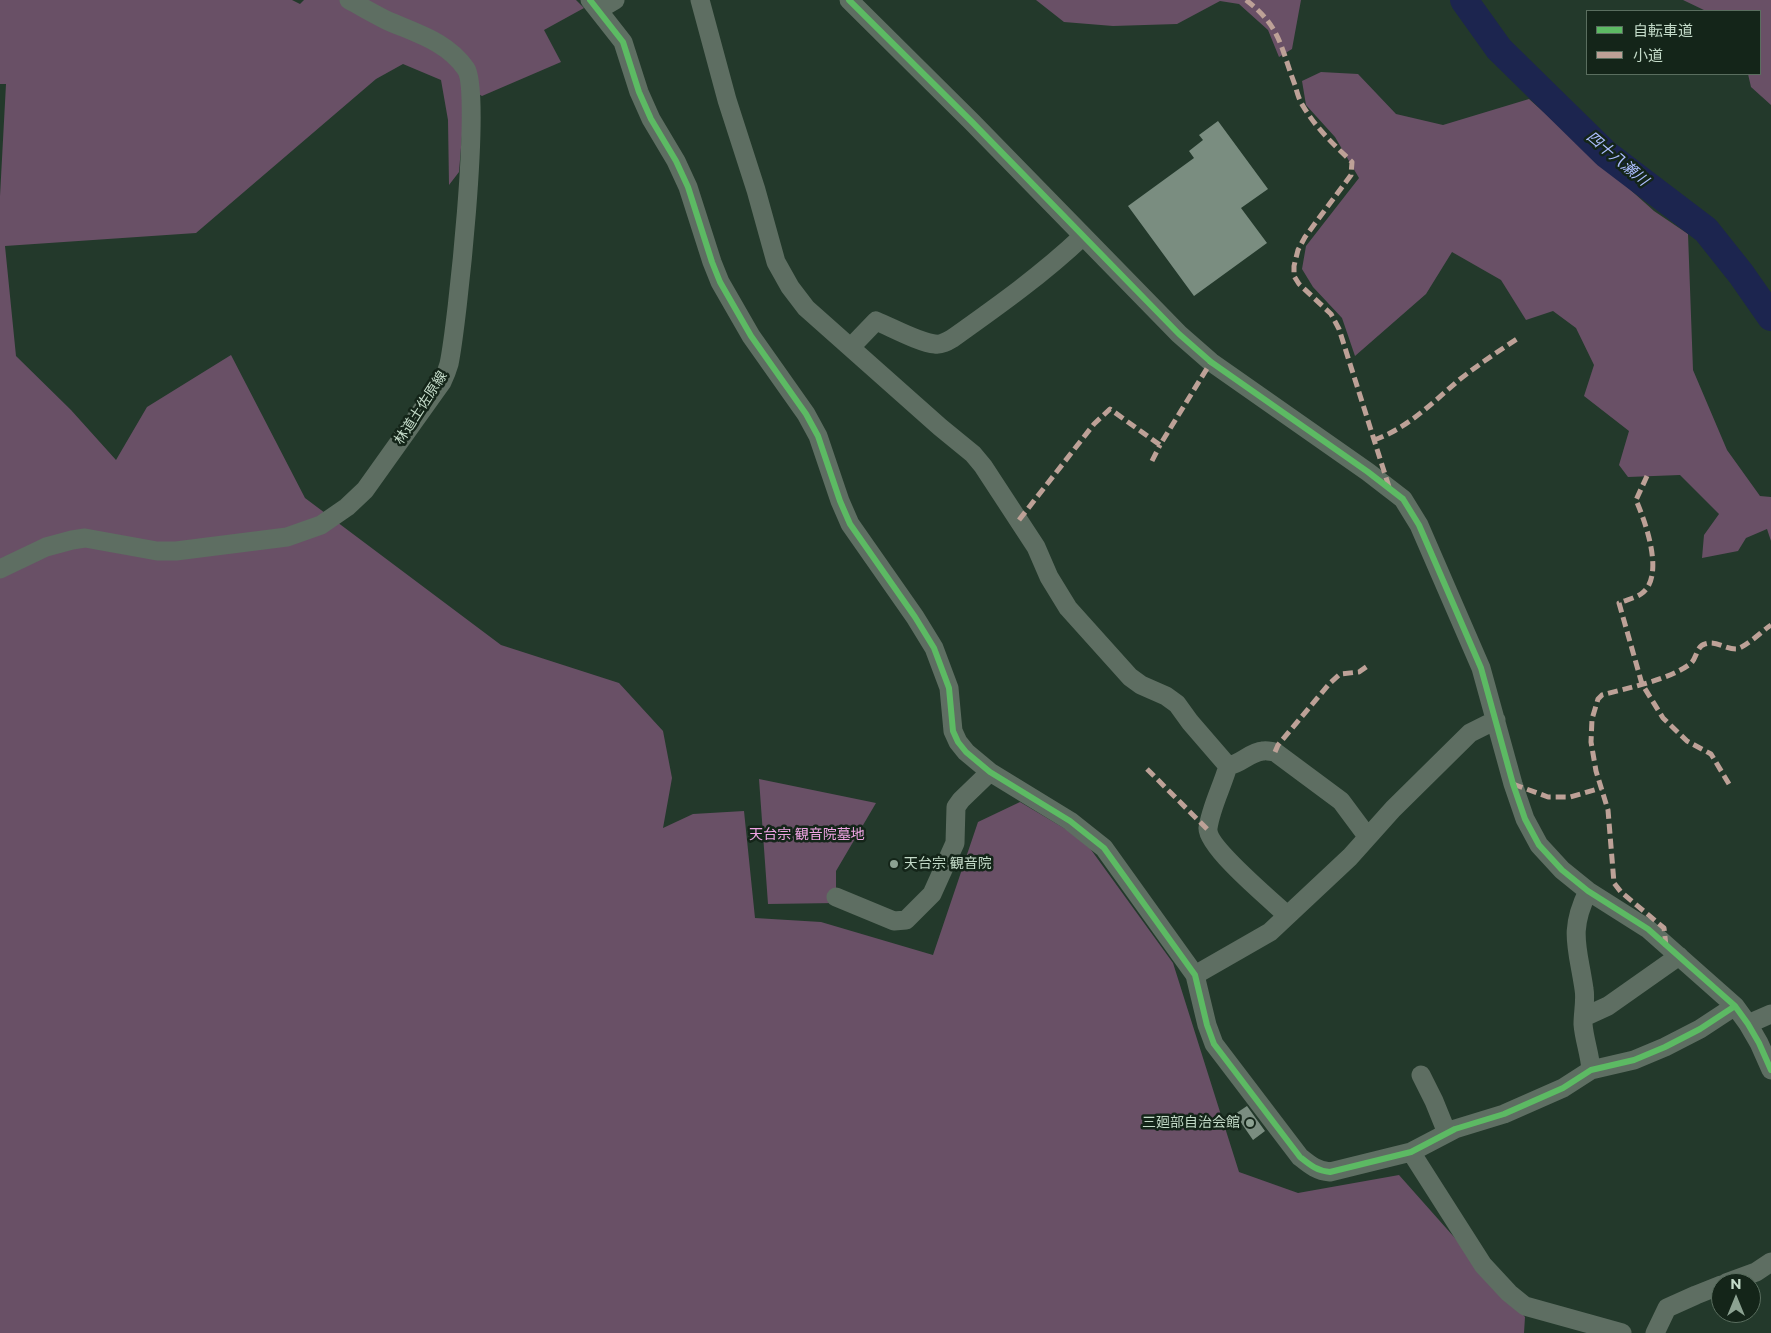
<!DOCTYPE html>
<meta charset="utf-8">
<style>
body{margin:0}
#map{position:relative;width:1771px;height:1333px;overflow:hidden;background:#23392b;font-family:Montserrat,"Noto Sans JP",sans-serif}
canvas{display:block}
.legend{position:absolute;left:1586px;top:10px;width:175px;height:65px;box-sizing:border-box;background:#142519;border:1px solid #5a6e5f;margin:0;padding:6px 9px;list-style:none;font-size:15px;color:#c4dbc9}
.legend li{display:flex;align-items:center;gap:10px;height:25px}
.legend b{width:25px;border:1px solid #5a6e5f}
.north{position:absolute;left:1711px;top:1273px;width:50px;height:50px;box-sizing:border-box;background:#142519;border:1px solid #5a6e5f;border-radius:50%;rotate:0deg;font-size:14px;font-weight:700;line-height:20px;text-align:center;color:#c4dbc9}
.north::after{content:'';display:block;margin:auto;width:18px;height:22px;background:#8ca292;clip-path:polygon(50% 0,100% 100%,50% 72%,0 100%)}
</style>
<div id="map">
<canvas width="1771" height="1333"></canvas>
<ul class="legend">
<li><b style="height:6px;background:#5cba63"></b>自転車道</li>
<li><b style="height:6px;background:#bda197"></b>小道</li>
</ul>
<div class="north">N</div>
</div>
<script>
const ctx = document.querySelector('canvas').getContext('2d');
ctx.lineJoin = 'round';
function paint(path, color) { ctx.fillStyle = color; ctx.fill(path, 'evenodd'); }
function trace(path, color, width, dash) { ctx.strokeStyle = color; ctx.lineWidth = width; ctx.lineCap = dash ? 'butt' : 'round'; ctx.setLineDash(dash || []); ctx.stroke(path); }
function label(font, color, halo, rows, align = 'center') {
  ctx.font = font + ' Montserrat,"Noto Sans JP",sans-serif'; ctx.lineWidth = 5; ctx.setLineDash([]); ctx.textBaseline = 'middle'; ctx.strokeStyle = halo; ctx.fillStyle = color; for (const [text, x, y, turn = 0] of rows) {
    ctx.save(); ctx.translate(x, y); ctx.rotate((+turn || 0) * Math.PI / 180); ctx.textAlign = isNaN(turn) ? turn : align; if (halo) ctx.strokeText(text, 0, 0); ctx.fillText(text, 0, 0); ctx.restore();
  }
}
const green = new Path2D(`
 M0 0H292L300 4 304 0H576L584 8 544 30 561 62 482 96 466 87 459 172 449 185 448 120 441 80 403 64 376 79 196 233 5 246 16 356 71 410 116 460 147 407 231 355 305 498 501 645 619 683 663 731 672 778 663 828 693 814 744 811 755 918 821 922 933 955 978 822 1020 802 1084 840 1173 963 1239 1172 1298 1193 1399 1175 1525 1317 1524 1333H0V196L6 84H0Z
 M1036 0H1301L1292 49 1279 57 1268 30 1239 4 1220 1 1177 24 1113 26 1064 22Z
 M1683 0H1771V105L1751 87 1748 74H1760V11H1706Z
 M1321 72 1358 74 1396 114 1443 125 1529 99 1654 211 1688 234 1693 370 1727 450 1760 496 1771 497V541L1767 529 1746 538 1738 551 1702 558 1704 535 1719 514 1680 475 1628 477 1619 465 1629 431 1584 396 1594 365 1576 328 1553 311 1526 320 1501 280 1452 252 1426 294 1355 356 1342 318 1313 287 1302 269 1306 246 1359 178 1335 137 1306 105 1302 81Z
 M759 779 876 803 836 871V903L768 904Z`);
const river = new Path2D(`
 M1464 0 1499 49 1606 154 1706 230 1741 274 1771 317`);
const building = new Path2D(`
 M1218 121 1268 189 1241 208 1267 243 1194 296 1128 206 1194 158 1189 151 1203 140 1199 135Z
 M1247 1106 1265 1131 1253 1140 1235 1114Z`);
const minor = new Path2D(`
 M590 0 623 42 639 92 651 119 676 161 688 187 712 262 720 282 751 336 806 414 818 436 840 501 850 524 915 617 934 648 949 688 953 731 958 742 966 752 990 772 1070 821 1104 848 1195 975 1207 1025 1214 1044 1300 1157C1310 1165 1317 1171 1330 1172L1411 1152 1455 1129 1504 1114 1563 1088 1591 1070 1634 1060 1665 1047 1700 1029 1735 1006
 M700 0 727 100 756 190 776 262 790 287 806 308 940 427 973 454 983 466 1036 547 1049 577 1068 608 1130 677 1141 685 1166 696 1177 704 1190 722 1228 766
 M849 0 972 122 1179 334 1211 362 1368 472 1403 499 1419 525 1481 668 1513 784 1525 819 1539 845 1562 870 1588 891 1648 929 1735 1006 1748 1024 1759 1043 1771 1070
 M598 10 615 0
 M851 347 876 321C891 327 920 343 935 344 942 345 948 341 953 338 998 306 1043 274 1083 236
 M0 569 46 547 72 540 85 538 157 551H176L287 537 321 525 347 507 365 490 442 382C445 376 447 371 449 364 457 326 482 93 466 69 447 41 415 33 386 20 374 14 362 7 349 0
 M1228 766C1222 787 1211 807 1208 828 1206 846 1272 901 1287 915
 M1228 766C1241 764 1250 752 1263 751 1267 750 1272 752 1275 752L1341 801 1367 836
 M1588 891C1568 932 1578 947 1584 989 1586 1000 1583 1012 1583 1024 1584 1039 1590 1054 1591 1070
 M836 897 894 921 906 920 932 894 955 843 956 807 961 800 990 772
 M1195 975 1270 932 1350 857 1393 809 1470 733 1496 720
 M1584 1017 1608 1006 1679 956
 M1748 1024 1771 1014
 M1421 1075 1434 1101 1447 1133
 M1411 1152 1483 1265 1509 1293 1525 1306 1622 1333
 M1726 1283 1756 1272 1771 1262
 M1655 1333 1667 1308 1696 1295 1721 1285`);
const quiet = new Path2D(`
 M1246 0C1281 27 1280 46 1295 85 1297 92 1299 100 1303 106 1316 128 1334 145 1352 162L1351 175 1305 237 1298 250 1294 266V276L1299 284 1331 314 1339 329 1389 487
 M1374 440C1408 428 1432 403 1459 380 1478 365 1497 352 1517 339
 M1152 461 1160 445
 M1647 476 1636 500C1645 521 1666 577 1641 594 1635 598 1626 600 1619 603L1642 684 1663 718 1687 741 1711 754 1729 784
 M1019 520 1094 424 1110 409 1160 445 1211 362
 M1275 752 1278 745 1330 683 1340 674 1359 672 1369 665
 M1147 769 1208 830
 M1513 784 1548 797H1570L1601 788
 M1666 946 1664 928 1621 892 1614 883 1608 810 1596 771 1591 742 1592 719 1598 699 1602 695C1627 688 1669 680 1690 664 1697 659 1696 646 1705 644 1716 640 1725 649 1736 649 1745 648 1762 631 1771 625`);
const cycleway = new Path2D(`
 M590 0 623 42 639 92 651 119 676 161 688 187 712 262 720 282 751 336 806 414 818 436 840 501 850 524 915 617 934 648 949 688 953 731 958 742 966 752 990 772 1070 821 1104 848 1195 975 1207 1025 1214 1044 1300 1157C1310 1165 1317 1171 1330 1172L1411 1152 1455 1129 1504 1114 1563 1088 1591 1070 1634 1060 1665 1047 1700 1029 1735 1006
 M849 0 972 122 1179 334 1211 362 1368 472 1403 499 1419 525 1481 668 1513 784 1525 819 1539 845 1562 870 1588 891 1648 929 1735 1006 1748 1024 1759 1043 1771 1070`);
const markers = [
 [894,864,5,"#8ca292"],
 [1250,1123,5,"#8ca292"]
];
const streetNames = [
 ["林道土佐原線",421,408,-57]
];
const parkNames = [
 ["天台宗 観音院墓地",807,835]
];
const poiNames = [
 ["天台宗 観音院",904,864],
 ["三廻部自治会館",1240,1123,"right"]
];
const waterNames = [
 ["四十八瀬川",1617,159,40]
];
paint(green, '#695066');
trace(river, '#1c254f', 28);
paint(building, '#7a8d80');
trace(minor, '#5e6e62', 19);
trace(quiet, '#bda197', 5, [10, 5]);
trace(cycleway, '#5cba63', 6);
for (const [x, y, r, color] of markers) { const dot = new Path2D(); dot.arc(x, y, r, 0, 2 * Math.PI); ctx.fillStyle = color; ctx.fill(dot); trace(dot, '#142519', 2); }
label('14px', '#c4dbc9', '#142519', streetNames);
label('14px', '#eea4e2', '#142519', parkNames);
label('14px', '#c4dbc9', '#142519', poiNames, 'left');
label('italic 15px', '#acbdfe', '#142519', waterNames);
</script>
